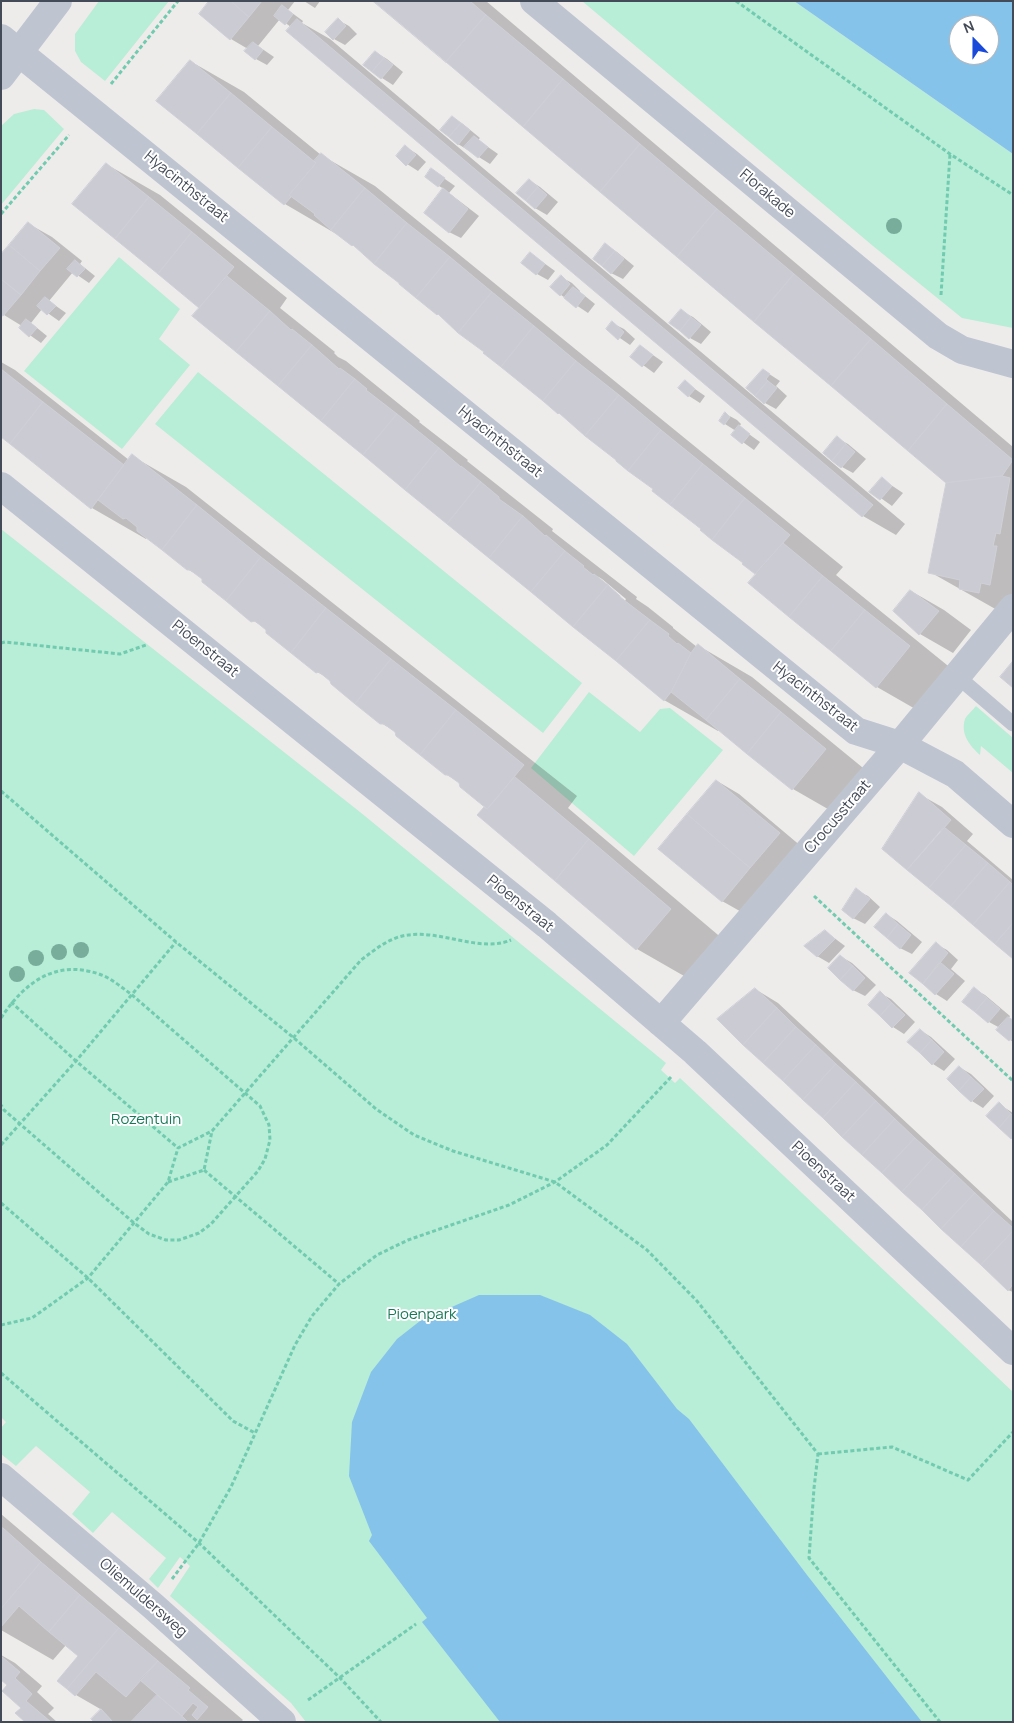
<!DOCTYPE html>
<style>
body{margin:0}
#map{position:relative;width:1014px;height:1723px;overflow:hidden;background:#eeeceb;font-family:Manrope,sans-serif}
canvas{display:block}
.frame{position:absolute;inset:0;border:2px solid #444b58;pointer-events:none}
.north{position:absolute;left:949px;top:15px;width:50px;height:50px;box-sizing:border-box;background:#fff;border:1px solid #b4b7bc;border-radius:50%;rotate:338deg;font-size:14px;font-weight:700;line-height:20px;text-align:center;color:#444b58}
.north::after{content:'';display:block;margin:auto;width:18px;height:22px;background:#1a4ada;clip-path:polygon(50% 0,100% 100%,50% 72%,0 100%)}
</style>
<div id="map">
<canvas width="1014" height="1723"></canvas>
<div class="frame"></div>
<div class="north">N</div>
</div>
<script>
const ctx = document.querySelector('canvas').getContext('2d');
ctx.lineJoin = 'round';
function paint(path, color) { ctx.fillStyle = color; ctx.fill(path, 'evenodd'); }
function trace(path, color, width, dash) { ctx.strokeStyle = color; ctx.lineWidth = width; ctx.lineCap = dash ? 'butt' : 'round'; ctx.setLineDash(dash || []); ctx.stroke(path); }
function label(font, color, halo, rows, align = 'center') {
  ctx.font = font + ' Manrope,sans-serif'; ctx.lineWidth = 4; ctx.setLineDash([]); ctx.textBaseline = 'middle'; ctx.strokeStyle = halo; ctx.fillStyle = color; for (const [text, x, y, turn = 0] of rows) {
    ctx.save(); ctx.translate(x, y); ctx.rotate((+turn || 0) * Math.PI / 180); ctx.textAlign = isNaN(turn) ? turn : align; if (halo) ctx.strokeText(text, 0, 0); ctx.fillText(text, 0, 0); ctx.restore();
  }
}
const green = new Path2D(`
 M99 1H169L105 81 81 62 75 51V34Z
 M582 1H794L1013 154V328L962 318 873 246Z
 M34 109 44 110 64 129 1 205V126L14 114Z
 M119 257 180 309 159 339 190 365 122 449 24 371Z
 M198 372 582 683 543 733 155 424Z
 M1 529 360 812 666 1063 661 1070 675 1083 680 1078 1013 1392V1722H306L291 1703 170 1596 190 1566 180 1557 158 1588 149 1579 166 1558 112 1512 93 1533 72 1514 90 1492 36 1446 16 1466 1 1454V1428L6 1422 1 1417Z
 M589 692 640 732 660 709 670 708 723 750 634 856 531 768Z
 M976 706 1013 738V773L981 746 980 755C970 746 960 734 965 719 967 715 973 710 976 706Z`);
const water = new Path2D(`
 M794 1H1013V154ZM959 25H989V55H959Z
 M479 1295H540L590 1315 627 1344 677 1409 689 1419 807 1575 922 1722H500L422 1622 427 1618 369 1541 372 1535 349 1476 352 1422 371 1372 397 1339 420 1321Z`);
const shadow = new Path2D(`
 M211 1H295L288 10 303 21 302 23 330 39 905 524 896 535 863 516 291 27 280 19 258 46 274 57 267 65 256 59 248 49 231 39Z
 M304 1H320L315 8Z
 M375 1H486L1013 447V619L930 572 947 483Z
 M338 20 349 26 357 34 345 45 334 39Z
 M375 52 387 59 403 72 393 85 382 78 365 65Z
 M190 61 244 92 321 155 375 186 843 567 836 575 963 678 931 718 877 687 750 583 757 574 744 564 745 563 340 234 338 235 285 204 158 101Z
 M452 117 463 124 480 138 478 140 498 154 490 164 458 144Z
 M406 147 417 154 426 162 418 171 407 164Z
 M106 164 160 195 287 298 280 308 335 352 334 353 338 357 346 361 420 421 419 422 468 460 467 461 553 529 552 531 637 597 636 599 648 607 673 627V628L697 647 699 646 752 677 879 781 847 820 793 789 719 729 718 731 664 700 201 308 74 204ZM597 576 602 579 626 599 625 601Z
 M432 170 455 186 449 193 479 216 461 238 449 232 444 189 439 186Z
 M529 180 540 187 558 202 547 215 535 208Z
 M29 224 52 237 82 261 80 264 95 276 89 283 73 272 49 301 66 313 59 321 42 309 31 323 47 336 41 343 20 328 22 326 4 315Z
 M606 245 617 252 634 266 623 279 611 273Z
 M530 253 555 271 548 280 537 274Z
 M561 277 572 283 580 291V292L595 304 588 313 561 295Z
 M681 311 693 317 711 332 701 344 690 338Z
 M612 323 624 329 635 339 630 345 607 329Z
 M640 346 663 362 654 373 632 357Z
 M1 362 15 370 129 460 132 456 186 487 577 796 568 808 724 940 691 980 637 949 478 815 486 806 461 783 445 774 396 732 381 723 330 679 317 672 267 629 252 620 203 578 187 569 147 537 146 539 92 508 1 436Z
 M763 370 780 381 776 386 787 396 776 409 765 403Z
 M685 382 705 396 700 403 689 396Z
 M726 414 737 420 741 424 739 427 760 442 754 450 733 435 736 431 725 424Z
 M837 438 848 444 866 459 853 473 842 467Z
 M882 479 903 493 892 506 871 491Z
 M911 591 944 610 971 630 953 653 920 634Z
 M717 781 739 794 802 847 745 914 722 901Z
 M919 794 942 807 973 834 967 841 1013 880V958Z
 M856 890 868 896 880 907 865 924 853 918Z
 M886 914 897 921 922 942 912 954 900 948Z
 M825 931 845 946 829 963 817 956Z
 M936 944 947 950 958 960 951 969 965 981 947 1001 936 994 911 973Z
 M840 956 852 963 876 985 865 996 853 990Z
 M755 989 778 1003 1013 1222V1292L1008 1290Z
 M974 989 985 995 1010 1016 1009 1018 1013 1021V1042L998 1030 1000 1028 989 1022Z
 M880 993 891 999 915 1022 904 1034 893 1027 869 1005Z
 M920 1030 931 1037 955 1059 944 1071 933 1064Z
 M959 1067 971 1074 994 1096 983 1108 972 1101 948 1079Z
 M999 1104 1013 1113V1138H1012Z
 M1 1514 243 1720 241 1722H96L93 1719 102 1710 76 1695 79 1656 66 1645 53 1660 1 1630Z
 M1 1655 15 1663 42 1686 37 1692 54 1708 48 1714 57 1722H27L23 1708 9 1685 1 1678Z`);
const building = new Path2D(`
 M209 1H231L249 17 230 40 199 14Z
 M231 1H262L249 17Z
 M373 1H470L486 15 446 62Z
 M282 5 293 14 285 25 274 16Z
 M486 15 563 79 523 127 446 62Z
 M338 18 346 26 333 40 325 32Z
 M297 19 873 505 862 517 286 31Z
 M253 42 263 50 255 60 244 51Z
 M375 51 384 58 372 72 363 65Z
 M384 58 393 65 381 79 372 72Z
 M190 60 231 93 197 134 156 101Z
 M563 79 640 144 600 192 523 127Z
 M231 93 272 127 238 168 197 134Z
 M452 116 461 123 449 137 440 130Z
 M461 123 470 130 458 145 449 137Z
 M272 127 316 163 289 195 291 197 284 205 238 168Z
 M474 136 488 147 478 158 464 147Z
 M640 144 717 209 677 257 600 192Z
 M405 145 416 155 406 166 396 156Z
 M321 153 365 188 331 230 314 215 315 214 289 195 316 163 314 161Z
 M106 163 149 197 115 239 72 204Z
 M431 168 445 178 438 187 425 177Z
 M529 179 538 187 526 201 516 193Z
 M538 187 547 195 535 209 526 201Z
 M365 188 407 223 374 264 353 245 352 246 331 230Z
 M443 188 468 209 449 233 424 213Z
 M149 197 192 232 158 274 115 239Z
 M717 209 794 274 754 322 677 257Z
 M28 222 60 248 40 271 9 245Z
 M407 223 450 257 416 298 399 284V283L374 264Z
 M192 232 234 267 199 308 158 274Z
 M605 243 615 251 602 266 593 259Z
 M9 245 40 271 21 295 1 279V254Z
 M615 251 624 259 611 274 602 266Z
 M530 252 545 264 536 275 521 263Z
 M450 257 492 292 458 333 438 314 437 315 416 298Z
 M75 260 85 269 77 277 67 269Z
 M794 274 871 339 831 386 754 322Z
 M561 275 570 284 560 296 550 287Z
 M227 276 270 311 236 352 192 316Z
 M1 279 21 295 3 316 1 315Z
 M573 287 585 296 576 308 564 298Z
 M492 292 534 326 501 367 483 353 484 352 458 333Z
 M45 297 56 306 47 315 37 306Z
 M681 309 691 317 680 331 669 323Z
 M270 311 291 330 292 329 312 345 278 386 236 352Z
 M691 317 701 325 689 339 680 331Z
 M26 319 37 328 29 337 19 328Z
 M612 321 624 332 618 340 606 329Z
 M534 326 576 361 543 401 501 367Z
 M871 339 947 404 908 451 831 386Z
 M312 345 339 369 340 368 355 379 321 421 278 386Z
 M640 345 653 355 642 367 630 357Z
 M576 361 619 395 585 436 559 413 558 414 543 401Z
 M1 369 43 402 10 444 1 437Z
 M763 369 770 374 766 379 768 381 755 396 746 388Z
 M355 379 367 389 366 390 397 414 363 455 321 421Z
 M685 380 695 389 688 397 678 388Z
 M768 381 777 388 764 404 755 396Z
 M619 395 661 430 628 471 616 461V460L585 436Z
 M43 402 124 465 91 509 10 444Z
 M947 404 1013 460 1002 476 946 483 908 451Z
 M725 412 730 417 724 425 719 421Z
 M397 414 439 448 405 490 363 455Z
 M739 425 750 434 742 444 731 435Z
 M661 430 703 464 670 505 652 491 653 489 628 471Z
 M837 436 846 444 832 461 823 453Z
 M846 444 855 452 841 468 832 461Z
 M439 448 461 467V466L481 482 447 524 405 490Z
 M132 454 197 505 162 550 137 531V527L126 518 123 519 98 500Z
 M703 464 745 498 712 540 700 530 701 529 670 505Z
 M1002 476 1010 478 1000 534 996 533 993 546H997L990 585 981 583 979 593 959 589 960 580 928 573 946 483Z
 M882 477 892 486 880 500 869 492Z
 M481 482 499 497V499L523 516 489 558 447 524Z
 M745 498 790 535 755 574 742 564 743 563 712 540Z
 M197 505 261 557 226 601 202 582V579L190 570H187L162 550Z
 M523 516 545 536 546 535 565 551 531 592 489 558Z
 M783 543 823 576 789 617 748 583Z
 M565 551 584 566 583 567 593 575 594 574 608 585 573 627 531 592Z
 M261 557 326 608 291 653 266 633V630L255 621 251 622 226 601Z
 M823 576 865 610 831 651 789 617Z
 M608 585 620 596V597L650 620 616 661 573 627Z
 M910 590 939 611 919 635 893 611Z
 M326 608 391 659 355 704 331 684 330 681 319 672 316 673 291 653Z
 M865 610 910 646 876 688 831 651Z
 M650 620 669 634 668 636 677 644 678 643 691 653 671 692 664 701 616 661Z
 M698 644 740 679 706 720 671 692 691 653Z
 M391 659 456 710 420 755 396 736 395 732 384 724H380L355 704Z
 M1013 661V688L1000 677Z
 M740 679 781 712 747 754 706 720Z
 M456 710 524 765 487 809 460 787 459 783 448 775H445L420 755Z
 M781 712 826 749 792 790 747 754Z
 M515 777 589 839 555 881 477 815 484 807 487 809Z
 M716 780 780 833 750 868 687 814Z
 M919 792 951 820 907 870 882 849Z
 M687 814 750 868 722 902 658 849Z
 M944 827 966 845 929 888 907 870Z
 M589 839 671 909 636 950 555 881Z
 M966 845 988 863 951 906 929 888Z
 M988 863 1010 882 973 925 951 906Z
 M1010 882 1013 885V923L995 944 973 925Z
 M856 888 870 899 853 919 842 910Z
 M886 913 898 924 887 938 874 927Z
 M1013 923V959L995 944Z
 M898 924 911 935 900 949 887 938Z
 M825 930 835 939 817 957 804 946Z
 M936 942 948 953 923 984 909 973Z
 M840 955 853 966 840 980 828 968Z
 M940 962 954 974 935 995 923 984Z
 M853 966 865 978 853 991 840 980Z
 M974 987 987 998 975 1012 962 1002Z
 M755 988 777 1008 743 1045 717 1019Z
 M880 991 892 1003 880 1016 868 1005Z
 M987 998 1000 1009 988 1023 975 1012Z
 M892 1003 905 1015 892 1028 880 1016Z
 M777 1008 796 1027 763 1063 743 1045Z
 M1008 1017 1013 1020V1038L1009 1041 996 1030Z
 M796 1027 816 1045 783 1081 763 1063Z
 M920 1029 932 1040 920 1053 907 1042Z
 M932 1040 944 1052 932 1065 920 1053Z
 M816 1045 836 1064 803 1100 783 1081Z
 M836 1064 856 1082 823 1118 803 1100Z
 M959 1066 971 1077 959 1091 947 1079Z
 M971 1077 984 1089 971 1102 959 1091Z
 M856 1082 876 1101 842 1137 823 1118Z
 M876 1101 895 1119 862 1155 842 1137Z
 M999 1102 1011 1114 999 1128 986 1116Z
 M1011 1114 1013 1116V1137L1011 1139 999 1128Z
 M895 1119 915 1138 882 1173 862 1155Z
 M915 1138 935 1156 902 1192 882 1173Z
 M935 1156 955 1174 922 1210 902 1192Z
 M955 1174 975 1193 941 1229 922 1210Z
 M975 1193 994 1211 961 1247 941 1229Z
 M994 1211 1013 1228V1231L981 1265 961 1247Z
 M1013 1231V1284L1008 1291 981 1265Z
 M3 1528 41 1562 1 1609V1530Z
 M41 1562 80 1595 49 1632 19 1606 1 1627V1609Z
 M80 1595 119 1628 67 1689 57 1681 78 1656 49 1632Z
 M119 1628 158 1661 126 1697 96 1672 75 1696 67 1689Z
 M1 1656 20 1672 15 1678 32 1694 26 1701 51 1722H25L15 1713 21 1708 2 1691 7 1685 1 1680Z
 M158 1661 190 1688 188 1690 208 1707 197 1720 192 1715 198 1707 193 1703 182 1716 140 1680Z
 M157 1695 184 1718 188 1722H131Z
 M101 1709 113 1722H94L91 1719Z`);
const path = new Path2D(`
 M736 1 950 154 1013 195
 M111 84 178 1
 M1 214 69 135
 M941 295 950 154
 M1 643 5 642 120 654 146 645
 M1 791 176 942 294 1038 376 1109 414 1135 453 1151 555 1182 647 1250 697 1301 818 1454 814 1488 809 1558 940 1722
 M814 896 1013 1081
 M11 1002 76 1061 178 1148
 M1 1018C24 983 55 959 99 974 111 978 121 987 131 994L260 1106 269 1125 270 1140 265 1159 258 1171 211 1224 199 1233 179 1240H166L149 1234 134 1223 4 1110 1 1105
 M1 1145 76 1061 176 942
 M204 1170 339 1284
 M168 1182 204 1170 212 1131
 M1 1203 88 1278 233 1421 255 1433
 M1 1325 32 1318 88 1278 168 1182 178 1148 212 1131 361 960C376 949 390 937 408 935 441 930 481 953 511 940
 M1 1373 199 1543 340 1678 381 1722
 M818 1454 892 1447 968 1480 1013 1432
 M172 1579 199 1543 231 1487 295 1345 312 1316 339 1284 377 1255 408 1240 509 1205 555 1182 607 1145 671 1077
 M308 1700 416 1624`);
const service = new Path2D(`
 M957 676 1013 724`);
const minor = new Path2D(`
 M534 1 938 336 962 350 1013 364
 M1 38 856 731 900 745 955 774 1013 824
 M1 76 58 1
 M1 486 547 925 695 1052 1013 1351
 M661 1023 900 745 1013 608
 M1 1477 153 1606 282 1722`);
const trees = [
 [894,226],
 [81,950],
 [59,952],
 [36,958],
 [17,974]
];
const streetNames = [
 ["Hyacinthstraat",186,187,39],
 ["Florakade",767,194,40],
 ["Hyacinthstraat",500,442,39],
 ["Pioenstraat",205,649,39],
 ["Hyacinthstraat",815,697,38],
 ["Crocusstraat",838,817,-49],
 ["Pioenstraat",520,904,39],
 ["Pioenstraat",823,1172,43],
 ["Oliemuldersweg",143,1598,41]
];
const parkNames = [
 ["Rozentuin",146,1120],
 ["Pioenpark",422,1315]
];
paint(green, '#b8edd7');
paint(water, '#85c3ea');
paint(shadow, '#0003');
paint(building, '#cbccd3');
trace(building, '#cfd0d7', 1);
trace(path, '#71cbaf', 3, [4, 2.5]);
trace(service, '#bec5d1', 15);
trace(minor, '#bec5d1', 28);
ctx.fillStyle = '#78ac9b';
for (const [x, y] of trees) { ctx.beginPath(); ctx.arc(x, y, 8, 0, 2 * Math.PI); ctx.fill(); }
label('15px', '#444b58', '#fff', streetNames);
label('15px', '#177859', '#fff', parkNames);
</script>
